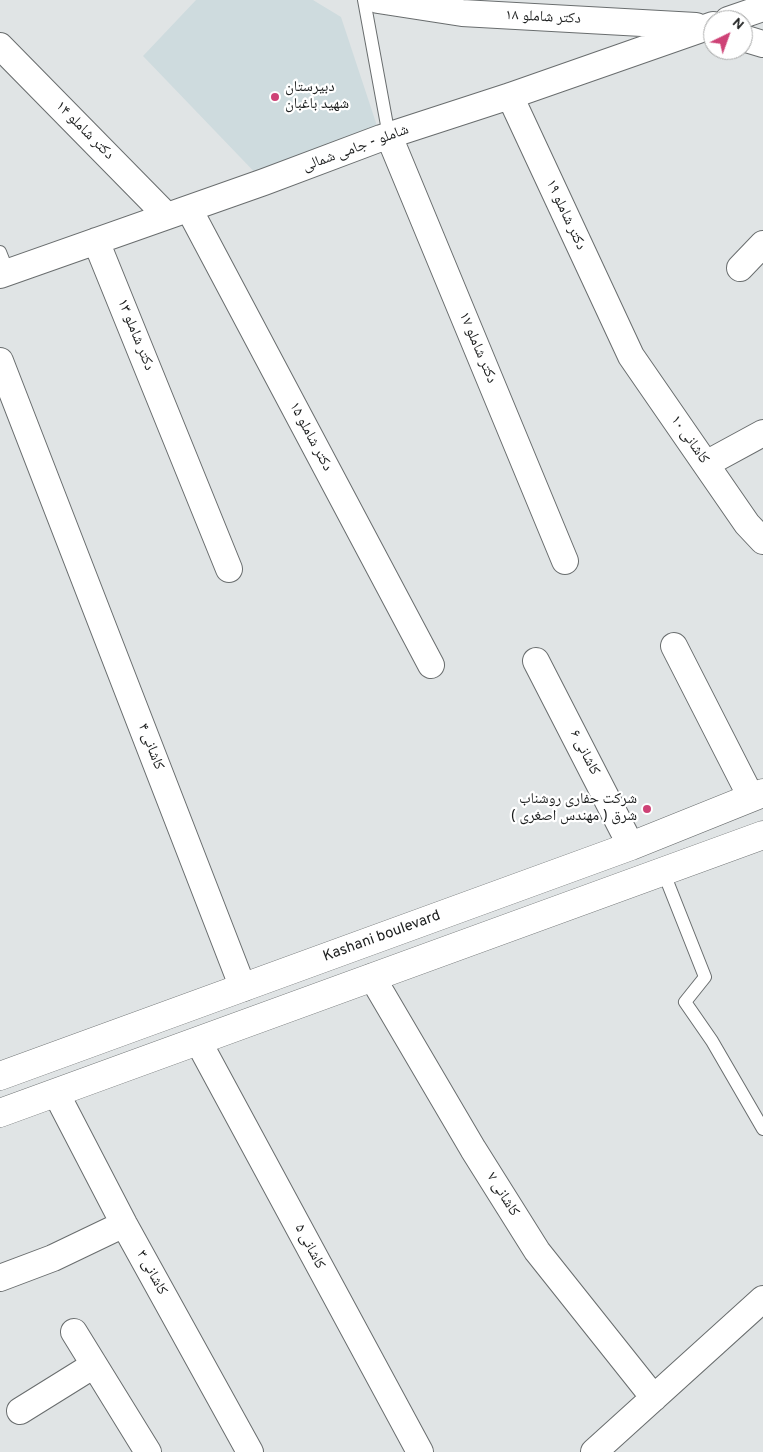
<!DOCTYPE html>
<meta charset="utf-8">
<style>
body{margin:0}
#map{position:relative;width:763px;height:1452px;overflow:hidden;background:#e0e4e5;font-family:Overpass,sans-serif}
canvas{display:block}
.north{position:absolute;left:703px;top:10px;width:50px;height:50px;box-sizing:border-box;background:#fff;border:1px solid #a4a5a5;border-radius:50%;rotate:42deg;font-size:14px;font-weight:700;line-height:20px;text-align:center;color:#1c1e1e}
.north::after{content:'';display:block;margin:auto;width:18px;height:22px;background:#ce4276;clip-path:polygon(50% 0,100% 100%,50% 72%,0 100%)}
</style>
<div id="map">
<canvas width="763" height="1452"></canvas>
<div class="north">N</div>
</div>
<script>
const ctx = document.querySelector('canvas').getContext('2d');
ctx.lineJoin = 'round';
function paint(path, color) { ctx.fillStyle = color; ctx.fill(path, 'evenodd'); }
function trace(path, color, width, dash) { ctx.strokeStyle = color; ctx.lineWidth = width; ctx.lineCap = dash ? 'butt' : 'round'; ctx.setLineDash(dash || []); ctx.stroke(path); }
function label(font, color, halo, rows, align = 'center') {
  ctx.font = font + ' Overpass,"Noto Naskh Arabic",sans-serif'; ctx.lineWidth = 4.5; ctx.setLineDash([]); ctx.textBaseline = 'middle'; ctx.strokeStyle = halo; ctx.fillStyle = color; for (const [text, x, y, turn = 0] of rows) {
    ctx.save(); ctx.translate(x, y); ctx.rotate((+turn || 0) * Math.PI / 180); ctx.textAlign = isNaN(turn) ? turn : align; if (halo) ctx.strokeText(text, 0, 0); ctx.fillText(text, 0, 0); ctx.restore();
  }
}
const built = new Path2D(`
 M196 0H313L341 17 381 138 264 182 143 56Z`);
const service = new Path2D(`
 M364 0 389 136
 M0 252 8 272
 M663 871 705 977 685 1002 712 1041 763 1129`);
const minor = new Path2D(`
 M378 0 462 13 696 26
 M728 20 763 8
 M743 38 763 44
 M0 46 167 216
 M510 96 631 356 747 524 763 541
 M389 136 565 561
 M189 209 431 665
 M96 241 229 569
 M740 268 763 244
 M0 275 264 182 381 138 510 96 713 25
 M0 361 243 988
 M706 464 763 433
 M674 646 751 797
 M536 661 631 846
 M372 977 473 1149 537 1251 654 1398
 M198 1041 420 1452
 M56 1093 124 1224 250 1452
 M0 1278 53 1258 124 1224
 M74 1332 148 1452
 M20 1411 94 1365
 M594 1452 763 1299`);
const tertiary = new Path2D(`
 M0 1076 631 846 763 793
 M0 1113 763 835`);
const markers = [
 [275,97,5,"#ce4276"],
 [647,809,5,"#ce4276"]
];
const streetNames = [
 ["دکتر شاملو ۱۸",543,18,3],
 ["دکتر شاملو ۱۴",84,131,45],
 ["شاملو - جامی شمالی",356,149,-20],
 ["دکتر شاملو ۱۹",565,215,65],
 ["دکتر شاملو ۱۳",135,335,68],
 ["دکتر شاملو ۱۷",477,348,67],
 ["دکتر شاملو ۱۵",310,437,62],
 ["کاشانی ۱۰",689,440,55],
 ["کاشانی ۴",150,747,69],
 ["کاشانی ۶",584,753,63],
 ["Kashani boulevard",382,937,-20],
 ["کاشانی ۷",502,1195,58],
 ["کاشانی ۵",309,1247,62],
 ["کاشانی ۳",151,1273,61]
];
const poiNames = [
 ["دبیرستان",285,88],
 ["شهید باغبان",285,105],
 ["شرکت حفاری روشناب",637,800,"right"],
 ["شرق ( مهندس اصغری )",637,817,"right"]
];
paint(built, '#cedbde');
trace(service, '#696d6e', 14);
trace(minor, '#696d6e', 28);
trace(tertiary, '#696d6e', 29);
trace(service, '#fff', 12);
trace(minor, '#fff', 26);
trace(tertiary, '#fff', 28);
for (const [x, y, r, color] of markers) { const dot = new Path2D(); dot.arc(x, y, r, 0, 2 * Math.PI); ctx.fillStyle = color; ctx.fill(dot); trace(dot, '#fff', 2); }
label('15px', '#1c1e1e', '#fff', streetNames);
label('15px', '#1c1e1e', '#fff', poiNames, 'left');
</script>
